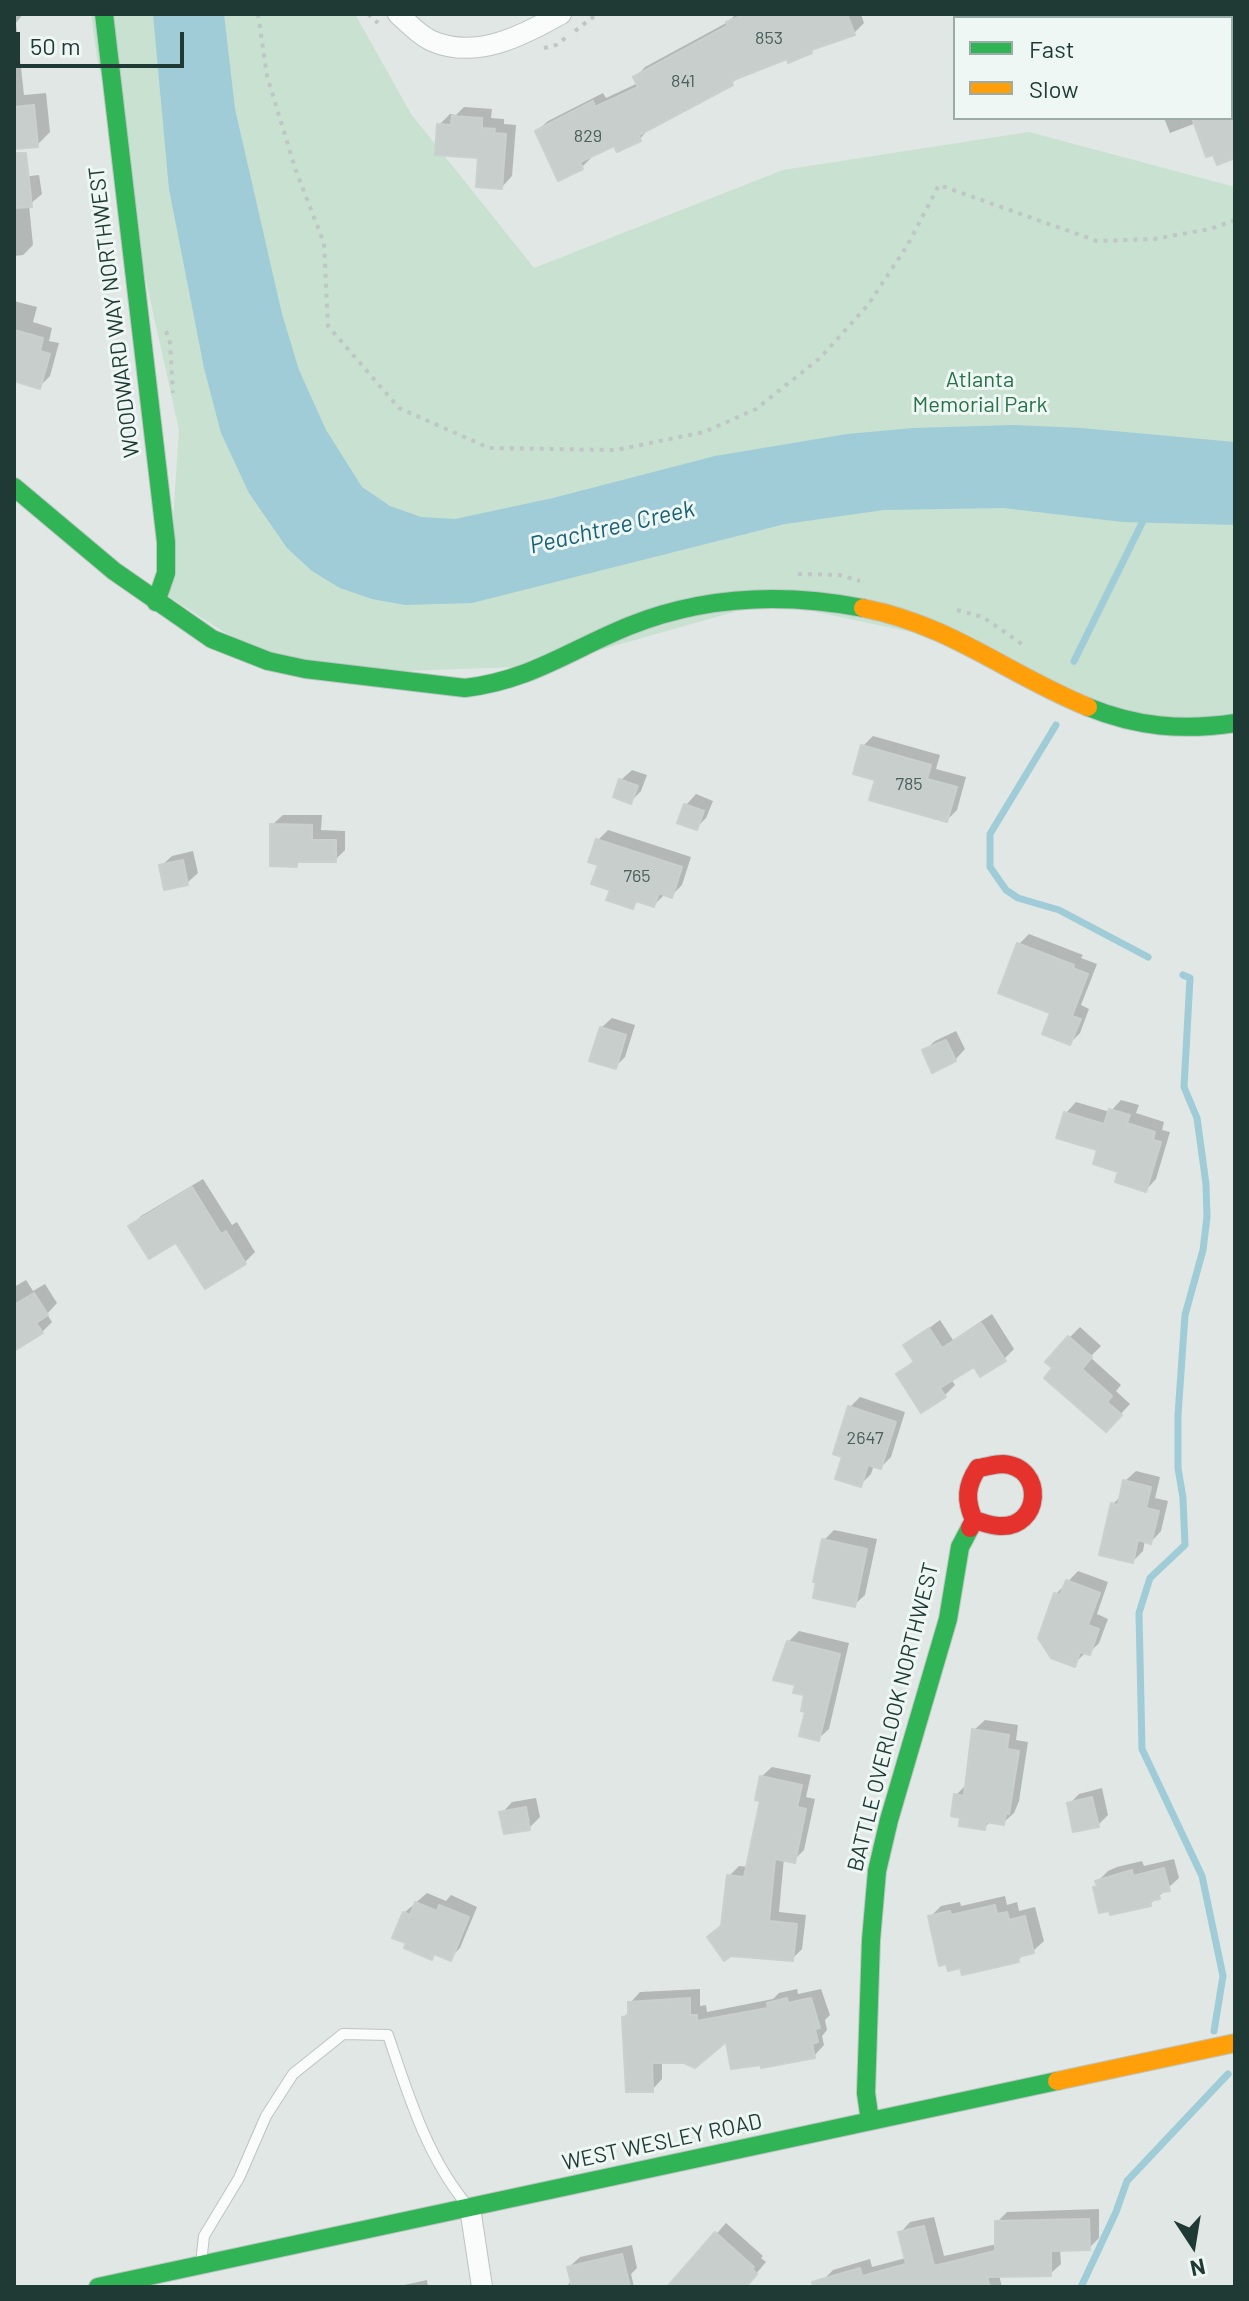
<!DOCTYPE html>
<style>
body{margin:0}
#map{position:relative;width:1249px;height:2301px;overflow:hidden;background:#e0e7e4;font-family:Barlow,sans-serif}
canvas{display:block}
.frame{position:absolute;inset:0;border:16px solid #1f3a34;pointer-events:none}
.legend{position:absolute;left:953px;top:16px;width:280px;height:104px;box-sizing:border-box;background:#eef7f3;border:2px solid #9baba7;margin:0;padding:10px 14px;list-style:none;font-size:24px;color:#1f3a34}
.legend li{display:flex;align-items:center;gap:16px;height:40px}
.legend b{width:40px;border:2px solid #9baba7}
.north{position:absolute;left:1153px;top:2205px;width:80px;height:80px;-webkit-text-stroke:6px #eef7f3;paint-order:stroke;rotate:168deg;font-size:22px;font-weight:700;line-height:32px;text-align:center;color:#1f3a34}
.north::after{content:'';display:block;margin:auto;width:28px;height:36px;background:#1f3a34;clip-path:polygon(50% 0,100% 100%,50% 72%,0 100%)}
.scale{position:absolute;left:16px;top:32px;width:168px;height:36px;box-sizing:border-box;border:4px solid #1f3a34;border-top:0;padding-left:10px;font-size:24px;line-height:28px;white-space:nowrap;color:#1f3a34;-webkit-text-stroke:6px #eef7f3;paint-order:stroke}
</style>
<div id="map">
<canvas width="1249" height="2301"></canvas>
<div class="frame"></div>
<ul class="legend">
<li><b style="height:10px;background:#30b455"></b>Fast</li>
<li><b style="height:10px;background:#ff9f0a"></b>Slow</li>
</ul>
<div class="north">N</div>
<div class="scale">50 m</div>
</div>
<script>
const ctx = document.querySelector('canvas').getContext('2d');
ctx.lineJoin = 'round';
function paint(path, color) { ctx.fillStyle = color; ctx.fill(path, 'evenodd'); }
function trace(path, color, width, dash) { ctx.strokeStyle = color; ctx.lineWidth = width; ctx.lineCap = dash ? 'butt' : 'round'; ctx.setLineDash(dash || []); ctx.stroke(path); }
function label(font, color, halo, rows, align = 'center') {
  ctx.font = font + ' Barlow,sans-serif'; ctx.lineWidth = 6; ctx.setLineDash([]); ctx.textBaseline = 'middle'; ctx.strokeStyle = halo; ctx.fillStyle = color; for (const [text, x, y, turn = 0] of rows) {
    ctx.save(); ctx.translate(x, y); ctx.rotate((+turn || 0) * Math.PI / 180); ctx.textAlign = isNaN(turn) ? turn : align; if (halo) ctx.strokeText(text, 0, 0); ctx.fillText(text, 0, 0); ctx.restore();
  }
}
const green = new Path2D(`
 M91 14H355L411 114 534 268 783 170 1029 132 1235 187V712L1170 726 911 632 769 602 543 666 291 675 168 596 179 430 97 58Z`);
const water = new Path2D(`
 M153 14H224L235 109 282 314 299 370 326 430 362 487 390 506 421 517 455 519 553 498 715 456 847 434 913 428 1014 425 1081 428 1235 442V525L1123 522 1003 508 884 510 785 524 472 603 405 605 372 599 340 588 312 571 287 548 249 493 221 433 204 368 169 189Z`);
const shadow = new Path2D(`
 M14 14H23L16 23 24 95 46 93 50 132 37 145 14 147Z
 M736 14H861L864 23 854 33 816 46 811 52 788 56 739 76 732 83 650 127 640 139 615 143 591 154 592 157 582 167 537 131 548 121 603 93 606 98 638 83 635 78 645 67 728 22Z
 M1137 14H1198L1199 18H1139Z
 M1231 91 1235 92V156L1196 123 1170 133 1164 118H1231Z
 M464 107 492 109 491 118 504 119V124L516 125 512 176 502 187 480 156 439 125 450 114 456 115Z
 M39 175 42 194 29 205 33 245 23 255 14 256V178Z
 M14 301 37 307 33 322 52 328 49 341 59 343 50 376 40 386 14 372Z
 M873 736 940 755 936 769 966 777 957 810 947 820 877 779 863 746Z
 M632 770 647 775 641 791 631 801 621 780Z
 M696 794 713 801 706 818 696 828 686 805Z
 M283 815H322L321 830 345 831V850L335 860H301L296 865 272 825Z
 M608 830 691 857 682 885 672 895H664L654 905 639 900 633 907 600 864 598 840Z
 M193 851 198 873 187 883 161 866 172 856Z
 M1029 934 1083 955 1081 958 1097 964 1081 1005 1089 1009 1080 1033 1070 1043 1019 944Z
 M612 1018 635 1025 625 1057 615 1067 601 1028Z
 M956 1031 965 1049 955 1060 924 1051 935 1041Z
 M1121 1100 1139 1105 1136 1113 1164 1122 1162 1130 1170 1132 1156 1179 1146 1190 1121 1171 1066 1113 1076 1102 1110 1112Z
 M203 1179 232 1225 237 1222 255 1252 245 1262 131 1227 141 1216Z
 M26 1280 33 1291 45 1284 57 1303 47 1314 52 1322 42 1332 14 1349V1287Z
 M992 1314 1014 1349 1004 1359 974 1364 951 1379 955 1385 945 1395 898 1374 915 1360 906 1345 940 1320 953 1340Z
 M1080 1327 1101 1346 1090 1357 1121 1385 1116 1391 1130 1404 1116 1419 1047 1377 1070 1337Z
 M860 1397 905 1412 891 1457 881 1467 874 1465 871 1474 860 1485 845 1456 850 1407Z
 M1136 1471 1160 1477 1155 1498 1168 1501 1161 1531 1151 1542 1145 1540 1143 1551 1133 1561 1113 1504 1122 1495 1125 1481Z
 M834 1530 877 1539 865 1595 854 1605 824 1540Z
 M1078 1571 1108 1582 1097 1614 1108 1619 1099 1643 1089 1653 1086 1652 1074 1664 1056 1594Z
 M799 1631 849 1643 829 1729 818 1739 808 1711 807 1694 798 1684 788 1642Z
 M985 1720 1018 1725 1016 1740 1028 1742 1019 1801 1014 1813 1003 1823 991 1821 984 1828 956 1795 968 1783 974 1730Z
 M772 1767 811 1775 806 1797 815 1799 804 1850 794 1860 784 1858 779 1912 806 1915 802 1949 792 1959 709 1937 724 1924 729 1876 739 1866 749 1867 762 1799 761 1777Z
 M1102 1788 1108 1815 1098 1825 1069 1804 1079 1794Z
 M536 1798 540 1817 529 1828 502 1813 512 1802Z
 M1174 1859 1179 1878 1150 1904 1098 1885 1097 1882 1108 1871 1117 1867 1142 1861 1144 1866Z
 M427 1893 446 1901 451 1895 477 1907 460 1948 450 1958 436 1953 431 1958 404 1913Z
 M1005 1896 1007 1905 1017 1902 1019 1911 1035 1907 1044 1941 1033 1951 1025 1953 1018 1960 930 1917 941 1906 960 1902 961 1906Z
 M700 1989V2006L706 2005 707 2012 773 1999 779 1993 797 1989 798 1994 821 1989 830 2015 825 2020 827 2030 822 2036 824 2045 814 2056 727 2038 685 2061H662V2079L652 2090 624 2017 630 2011V2003L640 1992Z
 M1099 2209V2238L1089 2248 1060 2249 1061 2264 1050 2274 999 2275 1002 2287H825L823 2280 833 2270 870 2259 872 2267 906 2258 900 2233 910 2222 934 2217 944 2256 997 2244V2222L1007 2212Z
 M726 2223 763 2256 761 2258 766 2262 745 2287H670Z
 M632 2245 637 2268 631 2274 634 2287H567L572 2279 569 2267 580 2257Z
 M427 2280 428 2287H395Z`);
const stream = new Path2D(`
 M1074 661 1146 515
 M1056 725 990 834V867L1006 890 1018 898 1059 910 1148 957
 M1183 975 1190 978 1184 1087 1197 1118 1206 1184 1207 1217 1203 1250 1185 1315 1178 1415V1468L1183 1498 1185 1545 1150 1578 1139 1613 1142 1749 1202 1876 1223 1976 1214 2031
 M1081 2287 1116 2212 1127 2181 1228 2074`);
const building = new Path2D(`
 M746 14H847L855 35 811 50 812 53 788 63 787 59 731 81 733 85 639 135 641 141 617 152 614 146 580 162 583 169 558 181 535 131 593 101 595 107 638 87 633 77 727 26 726 22Z
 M34 105 38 147 14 149V107Z
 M452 116 482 118V128L495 129 494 133 506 134 502 189 476 187 478 158 435 155 437 124 451 125Z
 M1192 118H1235V158L1217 165 1213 155 1206 157Z
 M14 153H26L32 207 14 208Z
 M14 330 43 338 40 351 50 354 40 389 14 381Z
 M861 745 931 765 927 779 957 787 947 822 869 800 875 780 853 774Z
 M619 779 638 786 631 804 613 797Z
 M684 804 704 811 697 830 677 823Z
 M270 824 312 825V840H336V862H297V867L270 866Z
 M596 839 682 867 672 898 659 893 654 907 636 901 633 909 606 900 610 890 591 884 598 865 588 862Z
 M183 860 188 885 164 890 159 865Z
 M1017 943 1074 965 1073 968 1088 974 1072 1016 1081 1019 1070 1045 1042 1034 1050 1013 998 993Z
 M600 1027 626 1035 616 1069 589 1061Z
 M946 1040 956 1061 932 1073 922 1050Z
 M1109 1109 1130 1115 1127 1123 1155 1132 1153 1140 1161 1142 1146 1192 1115 1182 1118 1172 1093 1164 1097 1150 1056 1138 1064 1112 1104 1124Z
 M192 1187 221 1234 226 1231 246 1264 205 1289 176 1243 149 1259 128 1226Z
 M34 1293 48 1315 36 1323 43 1333 14 1351V1305Z
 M981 1323 1006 1361 980 1377 974 1367 940 1388 946 1397 921 1413 896 1374 914 1362 903 1345 929 1328 942 1348Z
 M1068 1336 1092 1357 1082 1369 1112 1396 1107 1402 1122 1415 1106 1432 1044 1378 1052 1368 1045 1362Z
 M848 1406 896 1422 881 1469 868 1465 861 1487 835 1479 842 1457 833 1454Z
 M1123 1480 1151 1487 1146 1508 1159 1511 1151 1544 1138 1540 1133 1563 1099 1555 1111 1503 1118 1505Z
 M822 1539 867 1549 855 1607 813 1598 816 1582H813Z
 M1066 1580 1100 1593 1088 1625 1099 1629 1090 1655 1080 1652 1075 1667 1051 1658 1038 1638 1054 1593 1060 1595Z
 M787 1641 840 1654 819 1741 799 1736 805 1712 801 1711 804 1695 793 1693 795 1685 773 1680Z
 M972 1729 1009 1735 1007 1749 1019 1751 1009 1814 1006 1813 1004 1825 986 1822 985 1830 959 1826 960 1818 951 1816 954 1794 964 1796Z
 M760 1776 802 1785 797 1807 806 1809 795 1863 775 1859 769 1921 797 1924 793 1961 731 1956 724 1961 707 1937 721 1926 727 1875 744 1877 760 1801 755 1800Z
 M1092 1797 1099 1827 1073 1832 1067 1803Z
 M526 1807 530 1830 504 1834 499 1812Z
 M1164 1868 1170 1891 1158 1893 1160 1899 1150 1901 1151 1906 1110 1915 1109 1911 1099 1913 1093 1887 1097 1886 1095 1881 1132 1870 1133 1876Z
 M415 1902 437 1911 439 1905 469 1917 451 1961 434 1954 432 1960 404 1948 406 1943 392 1938 403 1912 410 1915Z
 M995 1905 997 1914 1007 1912 1009 1920 1025 1916 1034 1953 1018 1957 1019 1962 962 1975 960 1968 948 1971 946 1964 939 1966 928 1916 950 1911 951 1915Z
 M690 1998V2015H697V2021L768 2008 767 2003 787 1998 788 2003 811 1998 820 2028 815 2029 818 2042 812 2044 815 2058 761 2068V2065L731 2069 726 2042 695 2068 684 2063H652L653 2092H626L622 2017 628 2016V2002Z
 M1089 2219 1090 2250 1051 2251V2276L987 2277 990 2287H813L812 2282 860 2268 862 2276 906 2264 898 2232 924 2226 934 2266 995 2251V2221Z
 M715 2232 754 2267 752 2269 757 2274 746 2287H667Z
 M622 2254 630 2287H572L567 2267Z`);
const path = new Path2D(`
 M258 14 267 76 296 171 324 243 328 326 399 408 489 448 616 450 704 432 756 409 820 358 868 305 907 246 939 185 1097 241 1154 239 1210 229 1235 220
 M368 14 378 23
 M575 31 597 14
 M544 48 556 45 568 36
 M166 331 170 343 173 393
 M798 574 840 575 860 581
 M957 610 983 617 1026 647`);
const lane = new Path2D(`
 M201 2263 204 2236 239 2178 266 2116 293 2074 343 2034 388 2035C408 2094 427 2158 468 2206`);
const street = new Path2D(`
 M398 14C408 23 420 36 432 41 476 60 522 36 561 14
 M470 2208 482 2287`);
const fast = new Path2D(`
 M104 14 166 542V573L156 602
 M14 487 114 571 212 639 268 661 305 669 465 688C531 680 570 650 629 626 704 596 785 593 863 608
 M1088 707C1137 727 1183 731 1235 723
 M870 2121 866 2093 871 1940 877 1871 889 1820 948 1619 960 1547 970 1528
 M98 2287 1057 2081`);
const slow = new Path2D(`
 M863 608C951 625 1007 674 1088 707
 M1057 2081 1235 2043`);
const jam = new Path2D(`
 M970 1528 974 1520C982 1522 991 1526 999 1526 1041 1529 1046 1467 1003 1464 995 1464 986 1467 978 1468 966 1486 965 1500 974 1520`);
const numberNames = [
 ["853",769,38],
 ["841",683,81],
 ["829",588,136],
 ["785",909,784],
 ["765",637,876],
 ["2647",865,1438]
];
const streetNames = [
 ["WOODWARD WAY NORTHWEST",114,312,-97],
 ["BATTLE OVERLOOK NORTHWEST",893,1717,-76],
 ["WEST WESLEY ROAD",662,2142,-12]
];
const parkNames = [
 ["Atlanta",980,380],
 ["Memorial Park",980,405]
];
const waterNames = [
 ["Peachtree Creek",612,527,-13]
];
paint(green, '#c8e1d1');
paint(water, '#9fccd7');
paint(shadow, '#0003');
trace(stream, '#9fccd7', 7);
paint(building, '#c8cecc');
trace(building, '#c9d0cd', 2);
trace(lane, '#bdc4c1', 12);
trace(street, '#bdc4c1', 22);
trace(fast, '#bcc5c2', 20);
trace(slow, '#bcc5c2', 20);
trace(jam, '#bcc5c2', 20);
trace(path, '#bfc7c6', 4, [4, 6]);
trace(lane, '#fafbfb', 10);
trace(street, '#fafbfb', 20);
trace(fast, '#30b455', 18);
trace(slow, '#ff9f0a', 18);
trace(jam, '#e5322d', 18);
label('18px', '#4a605b', null, numberNames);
label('22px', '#1f3a34', '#eef7f3', streetNames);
label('22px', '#287149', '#eef7f3', parkNames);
label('italic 24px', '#186177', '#eef7f3', waterNames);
</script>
